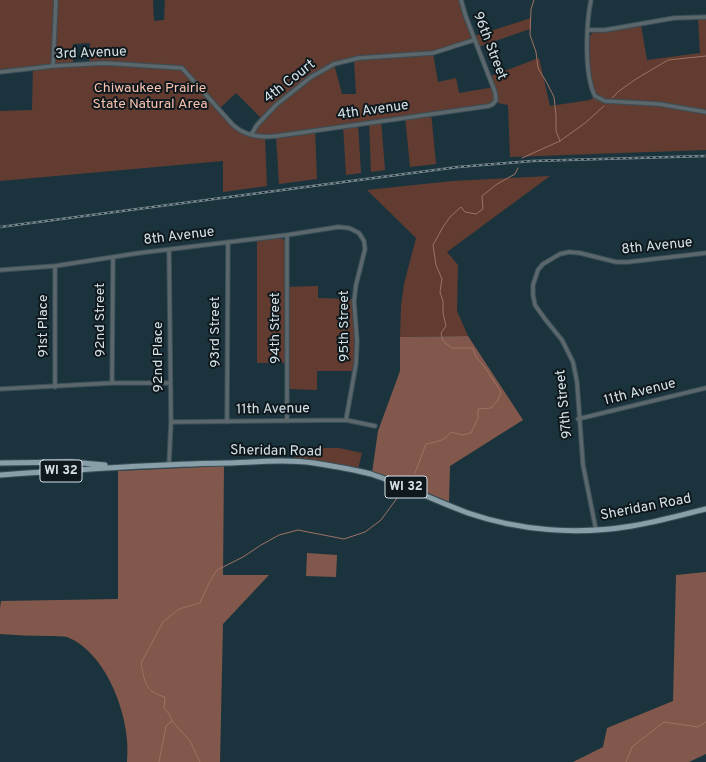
<!DOCTYPE html>
<style>
body{margin:0}
canvas{display:block;background:#1b333d}
</style>
<canvas width="706" height="762"></canvas>
<script>
const ctx = document.querySelector('canvas').getContext('2d');
ctx.lineJoin = 'round';
function paint(path, color) { ctx.fillStyle = color; ctx.fill(path, 'evenodd'); }
function trace(path, color, width, dash) { ctx.strokeStyle = color; ctx.lineWidth = width; ctx.lineCap = dash ? 'butt' : 'round'; ctx.setLineDash(dash || []); ctx.stroke(path); }
function label(font, color, halo, rows, align = 'center') {
  ctx.font = font + ' Overpass,sans-serif'; ctx.lineWidth = 4; ctx.setLineDash([]); ctx.textBaseline = 'middle'; ctx.strokeStyle = halo; ctx.fillStyle = color; for (const [text, x, y, turn = 0] of rows) {
    ctx.save(); ctx.translate(x, y); ctx.rotate((+turn || 0) * Math.PI / 180); ctx.textAlign = isNaN(turn) ? turn : align; if (halo) ctx.strokeText(text, 0, 0); ctx.fillText(text, 0, 0); ctx.restore();
  }
}
const green = new Path2D(`
 M0 0H153L154 21 164 20 165 0H464L462 1 475 36 531 18 530 29 478 47 472 40 438 52 375 55 334 64 342 94H356L354 61 433 53 438 82 456 78 459 93 495 87 491 76 539 58 550 106 590 100 597 95C591 84 584 44 592 33L641 25 647 60 700 53 698 19H706V150L510 157 508 105 493 102 485 105 431 112 436 164 410 167 405 116 381 119 385 170 371 172 369 121 358 123 361 173 346 175 343 125 315 129 317 179 279 184 276 135 265 136 267 186 223 192V161L0 181V111L32 110 33 68 0 72ZM90 43 89 65 73 66V44ZM236 93 263 120 256 128 254 138C235 131 231 126 218 110Z
 M550 176 447 252 458 265 457 311 468 336 400 337 401 306 404 284 416 238 367 190 452 181Z
 M275 238 283 239 285 242 286 287 318 286V298L353 299 355 347 354 371H317V390L289 389V363H257V240Z
 M294 448H339L362 453 358 469 295 460Z`);
const forest = new Path2D(`
 M468 336 523 420 450 466 449 502 398 480 372 473 378 431 400 371V337Z
 M224 466 223 575H269L223 624 220 762H127C132 721 108 653 67 637 62 636 54 636 49 636 33 636 16 635 0 634V608L1 601 118 599V471Z
 M307 553 337 555 336 577 306 576Z
 M706 572V754L689 762H573L603 747 607 728 673 701 676 575Z`);
const stream = new Path2D(`
 M534 0 531 9 530 35 536 52 538 68 547 83 554 97 556 115V131L560 141
 M612 98 619 91 636 79 668 60 706 56
 M522 158 560 141 585 123 604 106
 M415 473 426 444C436 442 445 441 451 432L463 435 471 433 478 418V409L491 408 498 400 501 392 484 366 476 357 473 348H452L443 341 441 333 446 326 443 313V301L440 292 442 279 436 265 433 245 443 227 450 217 461 207 465 212 476 214 483 209 482 196 497 184 515 174 518 168
 M159 762 166 726 172 721
 M200 762 190 741 172 721 169 714 164 708 165 697C144 691 145 682 141 663L163 622 179 609 200 603 209 583 217 570 243 557 261 545 279 535 298 530 344 539 365 532 381 520 400 494
 M626 762 632 747 664 722 698 727 706 722`);
const minor = new Path2D(`
 M591 0C586 24 584 75 595 96L605 101 659 104 706 112
 M588 30H605L674 18 706 17
 M53 66 56 0
 M0 72 53 66 104 63 182 68 233 125C245 136 261 138 277 136L489 106 493 104 496 100 495 92 466 17 461 0
 M251 135 257 125 276 105 311 77 334 64 359 58 433 53 474 40
 M0 270 55 266 139 253 287 235 338 227 349 228 359 233 364 241 365 249 356 285 354 301 357 341 356 364 346 420
 M112 383 113 258
 M55 387V266
 M0 389 112 383H170
 M578 419 706 388
 M287 421V235
 M171 422 346 420 375 426
 M227 422 228 242
 M169 464 171 422 169 250
 M596 530 583 465 577 382 573 362 562 340 545 319 535 305 533 295V285L538 270 543 264 560 254 569 252 580 253 616 262H628L706 253`);
const primary = new Path2D(`
 M0 463 71 462 105 465
 M0 475C76 470 151 464 227 463 256 462 286 459 314 463 333 466 352 469 371 474 404 485 435 501 468 513 520 531 578 535 632 526 657 522 681 515 706 509`);
const rail = new Path2D(`
 M0 227 458 167 532 161 706 156`);
const shields = [
 [61,471,42],
 [406,487,42]
];
const shieldNames = [
 ["WI 32",61,471],
 ["WI 32",406,487]
];
const streetNames = [
 ["96th Street",489,46,69],
 ["3rd Avenue",91,54,-2],
 ["4th Court",290,82,-38],
 ["4th Avenue",373,111,-8],
 ["8th Avenue",179,237,-7],
 ["8th Avenue",657,247,-6],
 ["92nd Street",101,320,-90],
 ["91st Place",44,326,-90],
 ["95th Street",345,326,-90],
 ["94th Street",276,328,-90],
 ["93rd Street",216,332,-90],
 ["92nd Place",159,357,-90],
 ["11th Avenue",640,393,-14],
 ["97th Street",565,404,-96],
 ["11th Avenue",273,410,-1],
 ["Sheridan Road",276,452,1],
 ["Sheridan Road",646,508,-11]
];
const parkNames = [
 ["Chiwaukee Prairie",150,89],
 ["State Natural Area",150,105]
];
paint(green, '#623c30');
paint(forest, '#81584b');
trace(stream, '#9e7265', 1);
trace(minor, '#394f58', 5.5);
trace(primary, '#394f58', 7);
trace(minor, '#5c676c', 3.5);
trace(primary, '#889ea8', 5);
trace(rail, '#758890', 2.5);
trace(rail, '#0f191d', 1, [3]);
for (const [x, y, w] of shields) { const box = new Path2D(); box.roundRect(x - w / 2, y - 11, w, 22, 3); ctx.fillStyle = '#0f191d'; ctx.fill(box); trace(box, '#d4e2e8', 1); }
label('bold 13px', '#d4e2e8', null, shieldNames);
label('14px', '#d4e2e8', '#0f191d', streetNames);
label('14px', '#fbc1af', '#0f191d', parkNames);
</script>
